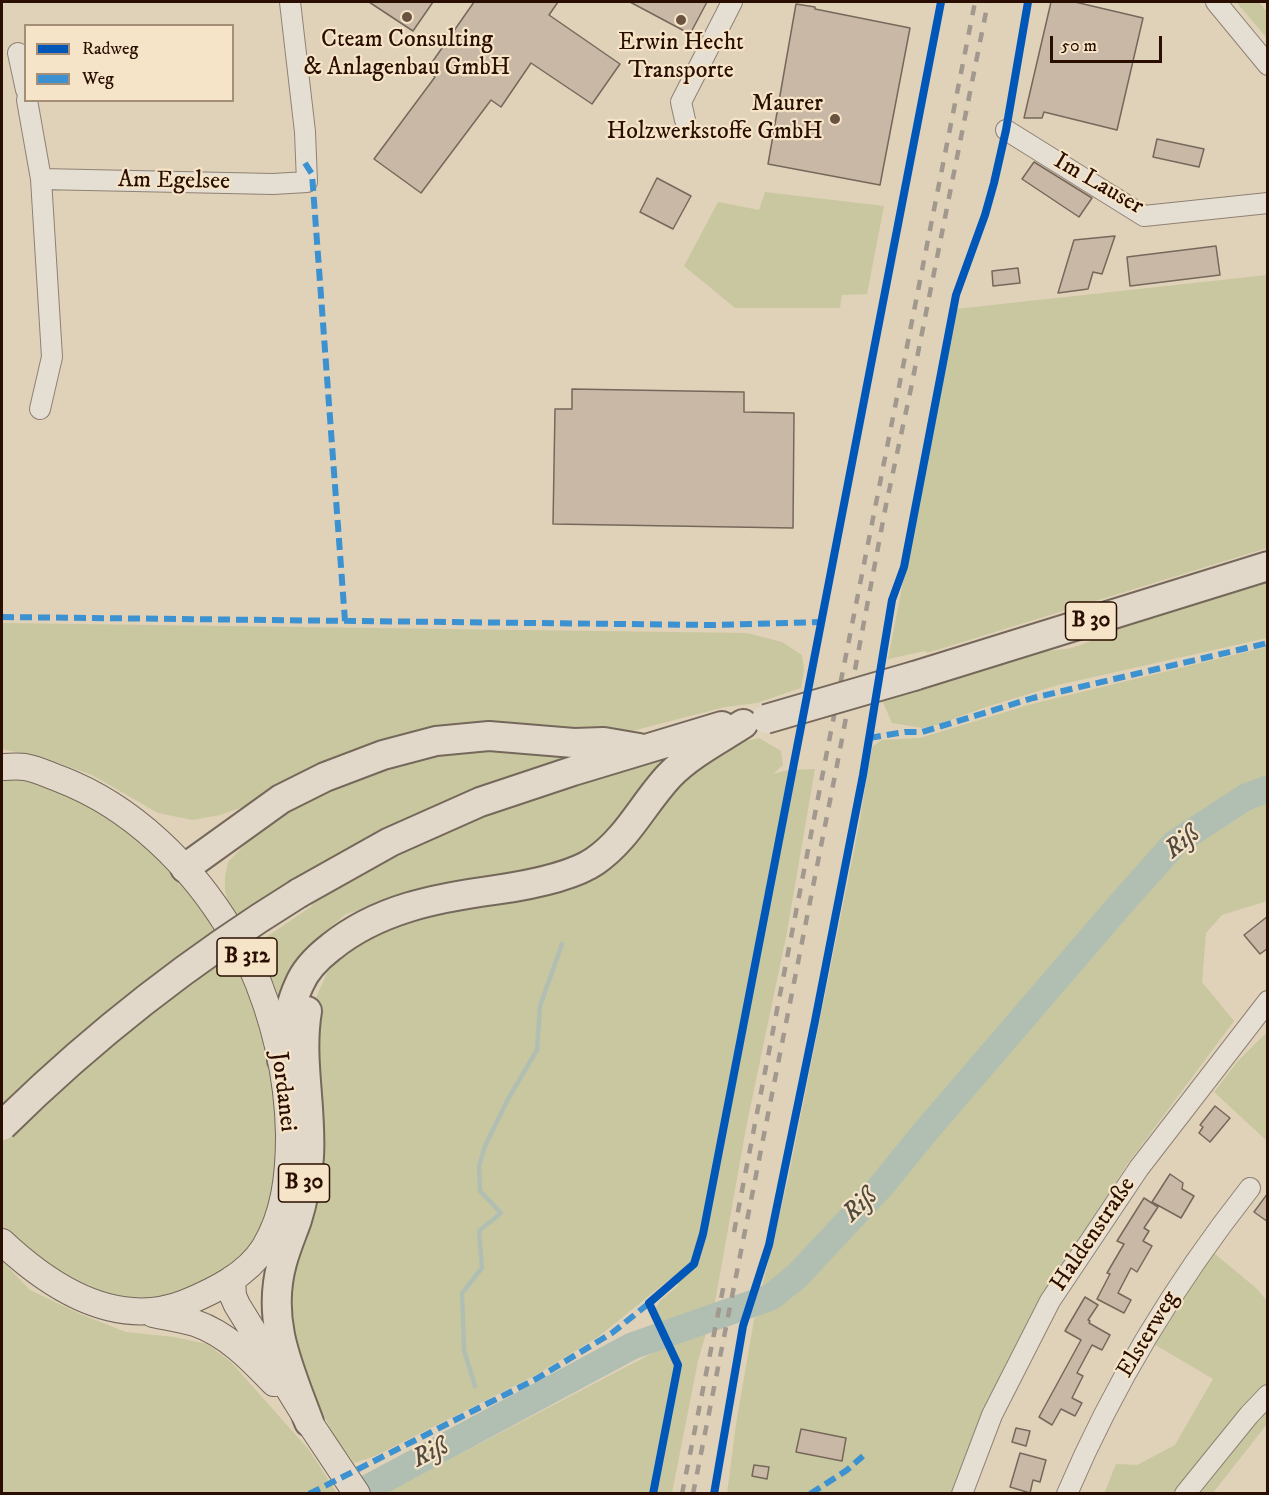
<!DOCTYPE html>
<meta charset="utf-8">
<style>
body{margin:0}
#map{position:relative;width:1269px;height:1495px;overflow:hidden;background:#e0d1b9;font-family:"IM FELL DW Pica",serif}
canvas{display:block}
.frame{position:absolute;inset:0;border:3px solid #2a0e01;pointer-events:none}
.legend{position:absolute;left:24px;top:24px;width:210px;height:78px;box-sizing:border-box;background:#f5e4c7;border:2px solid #a48e78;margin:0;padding:8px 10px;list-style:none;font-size:18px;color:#2a0e01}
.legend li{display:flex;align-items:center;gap:12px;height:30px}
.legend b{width:30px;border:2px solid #a48e78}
.scale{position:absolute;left:1050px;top:36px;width:112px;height:27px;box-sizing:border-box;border:3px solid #2a0e01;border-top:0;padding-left:8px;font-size:18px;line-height:21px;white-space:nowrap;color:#2a0e01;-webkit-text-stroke:4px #f5e4c7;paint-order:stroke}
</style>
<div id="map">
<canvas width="1269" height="1495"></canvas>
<div class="frame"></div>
<ul class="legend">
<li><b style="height:8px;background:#0057b8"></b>Radweg</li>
<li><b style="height:8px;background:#3c92d0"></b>Weg</li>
</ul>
<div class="scale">50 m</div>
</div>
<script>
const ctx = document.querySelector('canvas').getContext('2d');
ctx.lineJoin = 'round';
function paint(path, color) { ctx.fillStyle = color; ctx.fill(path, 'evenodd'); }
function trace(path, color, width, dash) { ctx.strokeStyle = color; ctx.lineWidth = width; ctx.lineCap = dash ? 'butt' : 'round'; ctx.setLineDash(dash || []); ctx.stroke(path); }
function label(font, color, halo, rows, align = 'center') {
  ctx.font = font + ' "IM FELL DW Pica",serif'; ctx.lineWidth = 4.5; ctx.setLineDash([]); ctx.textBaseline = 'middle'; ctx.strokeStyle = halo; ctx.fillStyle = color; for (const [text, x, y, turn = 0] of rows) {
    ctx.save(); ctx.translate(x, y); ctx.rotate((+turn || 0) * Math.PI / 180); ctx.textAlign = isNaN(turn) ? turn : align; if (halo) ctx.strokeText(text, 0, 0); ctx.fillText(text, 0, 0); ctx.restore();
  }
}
const green = new Path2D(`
 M1236 2H1259L1267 12V38Z
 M765 192 884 206 867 294 842 295 840 308H735L684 266 718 202 759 210Z
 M1267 275V548L927 653 925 651 888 659 956 309Z
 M1267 577V638L1058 685 986 707 936 725 922 728 892 723 881 698C928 684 974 668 1021 655 1052 647 1078 655 1103 631Z
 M2 623 747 633 782 642 802 655 804 670 801 688 757 703 725 707 632 731 591 736 538 733 484 722 369 745 296 777 251 804 220 815 192 820 158 813 92 775 44 758 2 749Z
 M1267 647V901L1222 915 1206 933 1202 982 1234 1021 1126 1166 1045 1297 957 1493 727 1494 736 1424 754 1320 788 1179 859 825 872 747 882 740 920 738 1032 704Z
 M759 738 781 751 783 765 773 774 788 770 815 769 787 932 746 1128 715 1302 698 1361 672 1493 384 1494 664 1347 651 1315 660 1301 679 1285 671 1278 598 1337 534 1376 375 1456 354 1463 333 1434 315 1398 283 1311 312 1023 316 998 327 973 342 952 376 926 542 892 691 767 738 743Z
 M458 745 582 755 490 783 366 840 270 894 232 919 225 890V876L228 862 249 840 297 804 336 784Z
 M670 752 672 760 646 793 581 860 443 889 346 914 301 952 281 1011 253 946 312 906 310 900 356 872 501 805Z
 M2 776 22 777 82 796 178 871 245 964 275 1056 283 1154 262 1235 224 1278 159 1304 92 1294 2 1233Z
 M1267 1032V1141L1214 1092 1238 1061Z
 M1209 1249 1256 1288 1267 1301V1424L1213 1493 1104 1494 1116 1464 1137 1465 1175 1445 1213 1379 1147 1340Z
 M2 1261 30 1290 80 1314 126 1332 174 1337 207 1344 231 1362 309 1450 337 1493H2Z`);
const stream = new Path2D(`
 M475 1386 464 1350 462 1293 482 1268 479 1231 501 1213 480 1191 479 1166 485 1146 508 1099 537 1050 540 1006 562 944`);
const river = new Path2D(`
 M357 1494 632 1346 771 1297 797 1276 882 1185 925 1132 1119 906 1175 843 1246 797 1268 789`);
const building = new Path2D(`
 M369 2H433L413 31Z
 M474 2H558L549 15 620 64 592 104 531 63 501 107 491 100 421 193 374 159 435 77 426 71Z
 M630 2H707L690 34Z
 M1051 2H1075L1143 18 1117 130 1044 112 1042 118H1024Z
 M796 4 815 7V9L910 28 880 185 768 164Z
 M1157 139 1204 149 1199 167 1153 157Z
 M1034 162 1092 198 1079 217 1022 179Z
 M657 178 691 196 673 229 640 212Z
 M1115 236 1102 274 1093 272 1088 289 1058 293 1074 240Z
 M1216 246 1220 275 1130 286 1127 257Z
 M1018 268 1020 283 993 286 992 271Z
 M572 389 744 392V412L794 413 793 528 553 524 555 409H572Z
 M1268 916V948L1260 954 1244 935Z
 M1215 1106 1230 1118 1210 1142 1199 1133 1203 1127 1200 1125Z
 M1170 1174 1183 1183 1182 1189 1194 1196 1181 1218 1152 1202Z
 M1268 1193V1222L1254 1212Z
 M1144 1198 1158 1207 1144 1228 1149 1231 1143 1241 1152 1246 1137 1272 1131 1268 1118 1293 1131 1300 1124 1313 1097 1299 1110 1274 1107 1273 1124 1244 1117 1241Z
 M1085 1297 1098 1305 1088 1320 1090 1321 1089 1323 1110 1335 1102 1350 1092 1345 1077 1373 1083 1376 1072 1398 1082 1403 1075 1416 1061 1409 1052 1425 1039 1417 1081 1340 1065 1331Z
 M1016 1428 1030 1431 1026 1446 1012 1442Z
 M801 1429 846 1438 842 1461 796 1452Z
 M1020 1453 1046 1460 1040 1482 1033 1480 1030 1493 1010 1487Z
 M754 1465 769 1467 767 1479 752 1476Z`);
const minor = new Path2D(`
 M1216 2 1268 65
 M18 53 26 90
 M27 100 41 179 52 357 40 409
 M685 120 681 102 732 2
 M1006 130 1144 216 1268 203
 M41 179 273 184 307 182 305 132 290 2
 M962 1494 992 1415 1050 1301 1139 1168 1268 1001
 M1067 1494C1114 1383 1176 1282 1250 1188
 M1185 1494 1249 1415 1268 1395`);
const major = new Path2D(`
 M2 767C9 767 17 766 25 767 37 769 49 775 60 779 133 807 192 866 231 931 238 942 245 952 250 963 274 1017 288 1077 289 1135 289 1174 285 1214 264 1248 247 1275 214 1291 185 1303 116 1330 51 1288 2 1242
 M232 1279 233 1296 237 1305 309 1422 357 1494
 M153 1314C167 1317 181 1319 195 1323 227 1334 251 1359 274 1383`);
const highway = new Path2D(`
 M914 676 1268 566
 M185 868 281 799 325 777 383 755 436 741 489 736 574 743 604 742 639 748
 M299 893 390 842 480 802 573 771 722 726
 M307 1011C299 1059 312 1108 309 1157 307 1177 303 1201 297 1220 292 1234 286 1248 282 1263 266 1321 289 1368 309 1422
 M282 1060C286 1035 288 1008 299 985 305 970 318 957 331 947 378 909 436 898 495 890 523 886 572 877 595 861 627 839 643 804 669 776 689 755 718 740 743 724`);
const rail = new Path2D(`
 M734 1232 831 731 975 2
 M682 1494 725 1279
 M693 1494 838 760 886 505 910 393 988 2`);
const highwayBridge = new Path2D(`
 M766 719 914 676
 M2 1126C92 1037 192 959 299 893`);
const quiet = new Path2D(`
 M305 163 312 174 345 621
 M2 617 712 625 820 622
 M869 738 905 732H922L1033 698 1268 643
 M309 1494 536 1379 612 1333 653 1300
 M810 1494 847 1470 863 1456`);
const cycleway = new Path2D(`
 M653 1494 678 1365 649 1303 694 1264 703 1234 941 2
 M714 1494 743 1326 769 1245 815 1021 863 775 892 600 904 567 956 295 985 215 994 183 1006 130 1028 2`);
const markers = [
 [407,17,6,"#6a5241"],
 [681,20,6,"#6a5241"],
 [835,119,6,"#6a5241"]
];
const shields = [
 [1091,621,51],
 [247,957,60],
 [304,1183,51]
];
const shieldNames = [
 ["B 30",1091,621],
 ["B 312",247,957],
 ["B 30",304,1183]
];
const poiNames = [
 ["Cteam Consulting",407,41],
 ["& Anlagenbau GmbH",407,69],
 ["Erwin Hecht",681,44],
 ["Transporte",681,72],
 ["Maurer",823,105,"right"],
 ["Holzwerkstoffe GmbH",823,133,"right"]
];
const streetNames = [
 ["Am Egelsee",174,182,1],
 ["Im Lauser",1098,185,30],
 ["Jordanei",282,1092,83],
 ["Haldenstraße",1094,1235,-56],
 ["Elsterweg",1149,1335,-59]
];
const waterNames = [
 ["Riß",1183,843,-40],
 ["Riß",861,1206,-45],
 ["Riß",431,1454,-28]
];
paint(green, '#c9c79f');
trace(stream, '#b1bfb3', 4.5);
trace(river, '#b1bfb3', 27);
paint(building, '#cab8a6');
trace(building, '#75685b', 1.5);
trace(minor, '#8f8274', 22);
trace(major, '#75685b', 28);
trace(highway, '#75685b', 32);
trace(minor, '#e5ded2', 20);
trace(major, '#e1d8ca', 26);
trace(highway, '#e1d8ca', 28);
trace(rail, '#a1988e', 4.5, [10, 10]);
trace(highwayBridge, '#75685b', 32, []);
trace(highwayBridge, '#e1d8ca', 28);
trace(quiet, '#3c92d0', 6, [12, 6]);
trace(cycleway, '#0057b8', 8);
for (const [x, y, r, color] of markers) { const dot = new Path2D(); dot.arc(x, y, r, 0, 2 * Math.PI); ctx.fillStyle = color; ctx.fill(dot); trace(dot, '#f5e4c7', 2); }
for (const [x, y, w] of shields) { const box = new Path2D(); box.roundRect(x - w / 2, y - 19, w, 38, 4.5); ctx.fillStyle = '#f5e4c7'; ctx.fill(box); trace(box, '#2a0e01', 1.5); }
label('bold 22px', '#2a0e01', null, shieldNames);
label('24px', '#2a0e01', '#f5e4c7', poiNames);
label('24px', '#2a0e01', '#f5e4c7', streetNames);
label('italic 26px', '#52493f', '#f5e4c7', waterNames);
</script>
